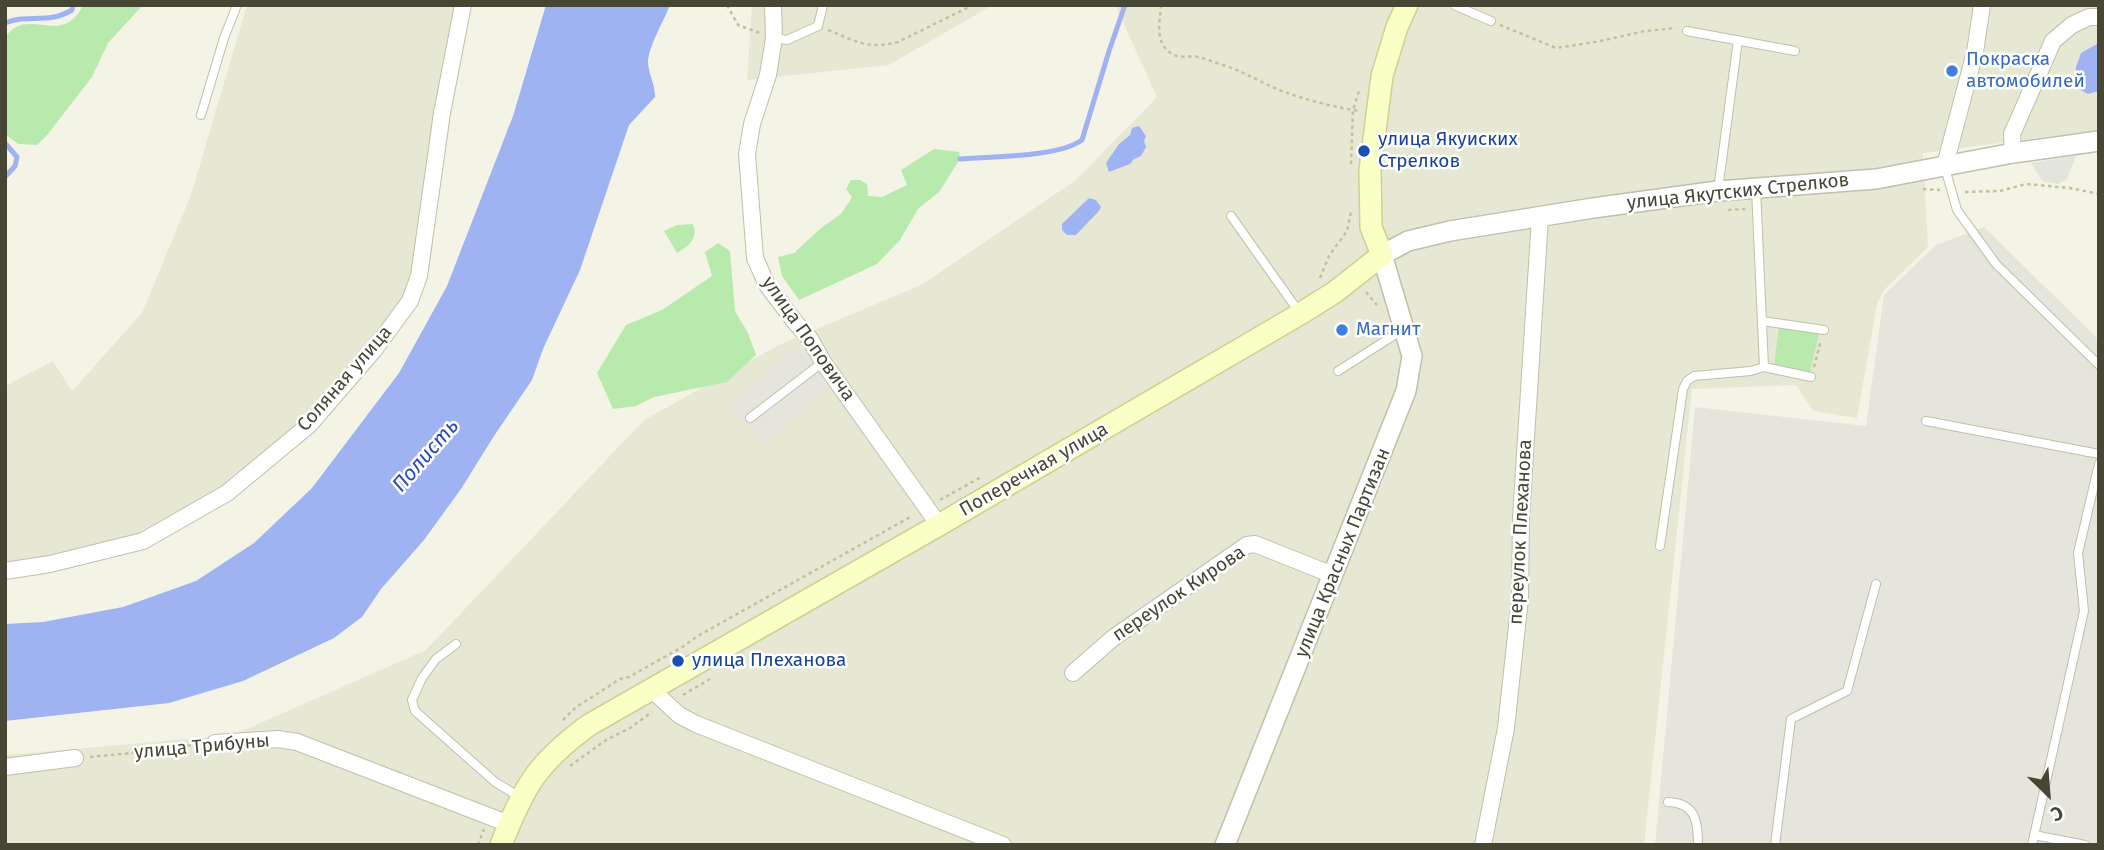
<!DOCTYPE html>
<meta charset="utf-8">
<style>
body{margin:0}
#map{position:relative;width:2104px;height:850px;overflow:hidden;background:#f3f4e6;font-family:"Fira Sans",sans-serif}
canvas{display:block}
.frame{position:absolute;inset:0;border:7px solid #474635;pointer-events:none}
.north{position:absolute;left:2013px;top:759px;width:70px;height:70px;-webkit-text-stroke:5px #fff;paint-order:stroke;rotate:155deg;font-size:19px;font-weight:700;line-height:28px;text-align:center;color:#474635}
.north::after{content:'';display:block;margin:auto;width:24px;height:32px;background:#474635;clip-path:polygon(50% 0,100% 100%,50% 72%,0 100%)}
</style>
<div id="map">
<canvas width="2104" height="850"></canvas>
<div class="frame"></div>
<div class="north">С</div>
</div>
<script>
const ctx = document.querySelector('canvas').getContext('2d');
ctx.lineJoin = 'round';
function paint(path, color) { ctx.fillStyle = color; ctx.fill(path, 'evenodd'); }
function trace(path, color, width, dash) { ctx.strokeStyle = color; ctx.lineWidth = width; ctx.lineCap = dash ? 'butt' : 'round'; ctx.setLineDash(dash || []); ctx.stroke(path); }
function label(font, color, halo, rows, align = 'center') {
  ctx.font = font + ' "Fira Sans",sans-serif'; ctx.lineWidth = 5; ctx.setLineDash([]); ctx.textBaseline = 'middle'; ctx.strokeStyle = halo; ctx.fillStyle = color; for (const [text, x, y, turn = 0] of rows) {
    ctx.save(); ctx.translate(x, y); ctx.rotate((+turn || 0) * Math.PI / 180); ctx.textAlign = isNaN(turn) ? turn : align; if (halo) ctx.strokeText(text, 0, 0); ctx.fillText(text, 0, 0); ctx.restore();
  }
}
const residential = new Path2D(`
 M247 5H456L417 256 405 298 372 342 269 453 203 500 140 535 5 565V386L53 361 72 391 142 313 191 195Z
 M752 5H993L889 65 747 80Z
 M1115 5H2099V130L1923 153 1928 247 1884 290 1877 304 1857 418 1813 411 1796 385 1692 389 1644 845H5V755L233 735 426 650 644 420 779 345 923 284 1076 180 1157 97Z`);
const industrial = new Path2D(`
 M1984 227 2099 340V845H1655L1695 407 1866 426 1884 295 1936 245Z
 M798 345 833 387 763 445 728 403Z`);
const green = new Path2D(`
 M83 5H143L108 43 92 77 48 134 37 145 18 144 5 134V38C26 4 62 49 83 5Z
 M934 149 959 152 960 159 939 192 918 209 900 240 877 264 799 300 782 276 778 257 794 253 821 228 841 214 852 197 846 189 851 180H860L867 184 868 196 882 197 907 185 901 170Z
 M693 224C698 239 689 246 677 253L664 231 677 225Z
 M718 243 730 251 735 311 748 333 756 355 727 382 654 397 636 406 613 409 597 373 626 325 662 310 712 276 705 252Z
 M1779 327 1819 334 1810 372 1774 365Z`);
const parking = new Path2D(`
 M2076 156 2067 179 2058 184 2042 181 2031 163Z`);
const water = new Path2D(`
 M546 5H670C664 21 648 47 648 63 649 75 655 84 655 97L629 125 580 270 543 349 532 380 494 436 461 489 424 540 381 589 362 617 334 638 243 681 169 703 5 721V624L43 622 123 607 196 581 254 543 312 488 399 373 447 286 513 116Z
 M2097 44 2099 91 2088 94 2075 87 2076 67 2081 53Z
 M1139 126 1146 136 1144 141 1146 147 1141 156 1134 159 1130 164 1109 172 1106 163 1119 144 1130 135 1132 128Z
 M1089 198 1096 200 1101 207 1099 211 1076 235H1067L1062 230V224Z`);
const stream = new Path2D(`
 M5 23C29 13 47 25 72 10L73 5
 M5 143 17 157 15 166 5 177
 M960 159C993 156 1056 158 1082 140L1109 51 1125 5`);
const path = new Path2D(`
 M727 5 738 25 760 33
 M1161 5C1160 21 1155 39 1168 51 1177 60 1187 55 1198 57 1204 58 1216 63 1223 65 1243 71 1258 81 1277 89 1298 98 1337 108 1360 111
 M1500 25 1556 48 1595 42 1645 31 1676 28
 M828 30C856 41 867 50 898 42L973 5
 M1351 164 1353 110 1360 88
 M1923 189 1940 190
 M1965 192 2000 191 2026 184 2070 188 2099 194
 M1728 210 1746 209
 M1320 278 1329 256 1347 231 1351 212
 M1366 292 1377 305
 M1814 367 1821 340
 M940 500 983 476
 M683 695 710 679
 M563 720 575 708 620 679 629 677 684 646 696 637 912 516
 M90 757 142 752 201 744
 M570 766 606 740 630 728 652 712
 M478 845 484 829`);
const service = new Path2D(`
 M1454 5 1491 21
 M1687 31 1795 51
 M774 38 787 40 818 26 823 5
 M201 115 224 38 237 5
 M1945 168 1957 210 1996 264 2099 365
 M1756 189 1764 367
 M1718 190 1738 40
 M1231 216 1299 312
 M1762 321 1824 330
 M1338 371 1404 329
 M750 418 823 362
 M1926 421 2099 454
 M1660 546 1683 389 1687 381 1694 376 1751 371 1764 367 1811 377
 M456 644 436 659 422 678 412 700 415 711 495 782 520 797
 M1668 802C1696 803 1698 822 1698 845
 M2034 835 2085 845
 M1775 845 1791 719 1847 691 1876 584
 M2032 845 2084 611 2078 553 2099 464`);
const minor = new Path2D(`
 M773 5 774 38 768 75 752 124 747 154 755 258 767 285 795 322 810 339 823 362 939 525
 M2013 153 2012 134 2053 41 2072 25 2089 17H2099
 M1945 165 1975 52 1982 5
 M5 571 50 564 143 541 227 493 309 425 374 350 410 301 419 276 442 113 463 5
 M1073 673 1113 638 1247 545 1255 544 1333 575
 M651 689 679 715 696 724 1003 845
 M215 743 278 739 297 742 509 824
 M5 767 75 758
 M1483 845 1506 728 1520 598 1521 517 1540 217`);
const tertiary = new Path2D(`
 M1225 845 1406 391 1412 356 1382 255 1408 241 1450 231 1593 208 1718 191 1876 179 2013 153 2099 141`);
const secondary = new Path2D(`
 M501 845C524 786 537 763 589 725L939 525 1300 314 1335 292 1382 255 1371 227 1370 170 1382 76 1397 27 1407 5`);
const markers = [
 [1952,71,7,"#3f7fe0"],
 [1364,151,7,"#1a4fb4"],
 [1342,330,7,"#3f7fe0"],
 [678,661,7,"#1a4fb4"]
];
const shopNames = [
 ["Покраска",1966,60],
 ["автомобилей",1966,82],
 ["Магнит",1356,330]
];
const transitNames = [
 ["улица Якуиских",1378,140],
 ["Стрелков",1378,162],
 ["улица Плеханова",692,661]
];
const streetNames = [
 ["улица Якутских Стрелков",1738,192,-6],
 ["улица Поповича",808,339,55],
 ["Соляная улица",345,379,-49],
 ["Поперечная улица",1034,470,-30],
 ["переулок Плеханова",1521,532,-87],
 ["улица Красных Партизан",1343,553,-68],
 ["переулок Кирова",1179,594,-34],
 ["улица Трибуны",202,747,-5]
];
const waterNames = [
 ["Полисть",426,456,-49]
];
paint(residential, '#e7e8d4');
paint(industrial, '#e6e5db');
paint(green, '#b9eaad');
paint(parking, '#e4e4de');
paint(water, '#9fb3f3');
trace(stream, '#9fb3f3', 5);
trace(service, '#bfc0a8', 10);
trace(minor, '#bfc0a8', 18);
trace(tertiary, '#bfc0a8', 22);
trace(secondary, '#ccd292', 24);
trace(path, '#c2c299', 2.5, [3.5, 3.5]);
trace(service, '#fff', 8);
trace(minor, '#fff', 16);
trace(tertiary, '#fff', 19);
trace(secondary, '#f9ffc5', 21);
for (const [x, y, r, color] of markers) { const dot = new Path2D(); dot.arc(x, y, r, 0, 2 * Math.PI); ctx.fillStyle = color; ctx.fill(dot); trace(dot, '#fff', 2.5); }
label('19px', '#366cbe', '#fff', shopNames, 'left');
label('19px', '#164399', '#fff', transitNames, 'left');
label('19px', '#474635', '#fff', streetNames);
label('italic 21px', '#2949b7', '#fff', waterNames);
</script>
